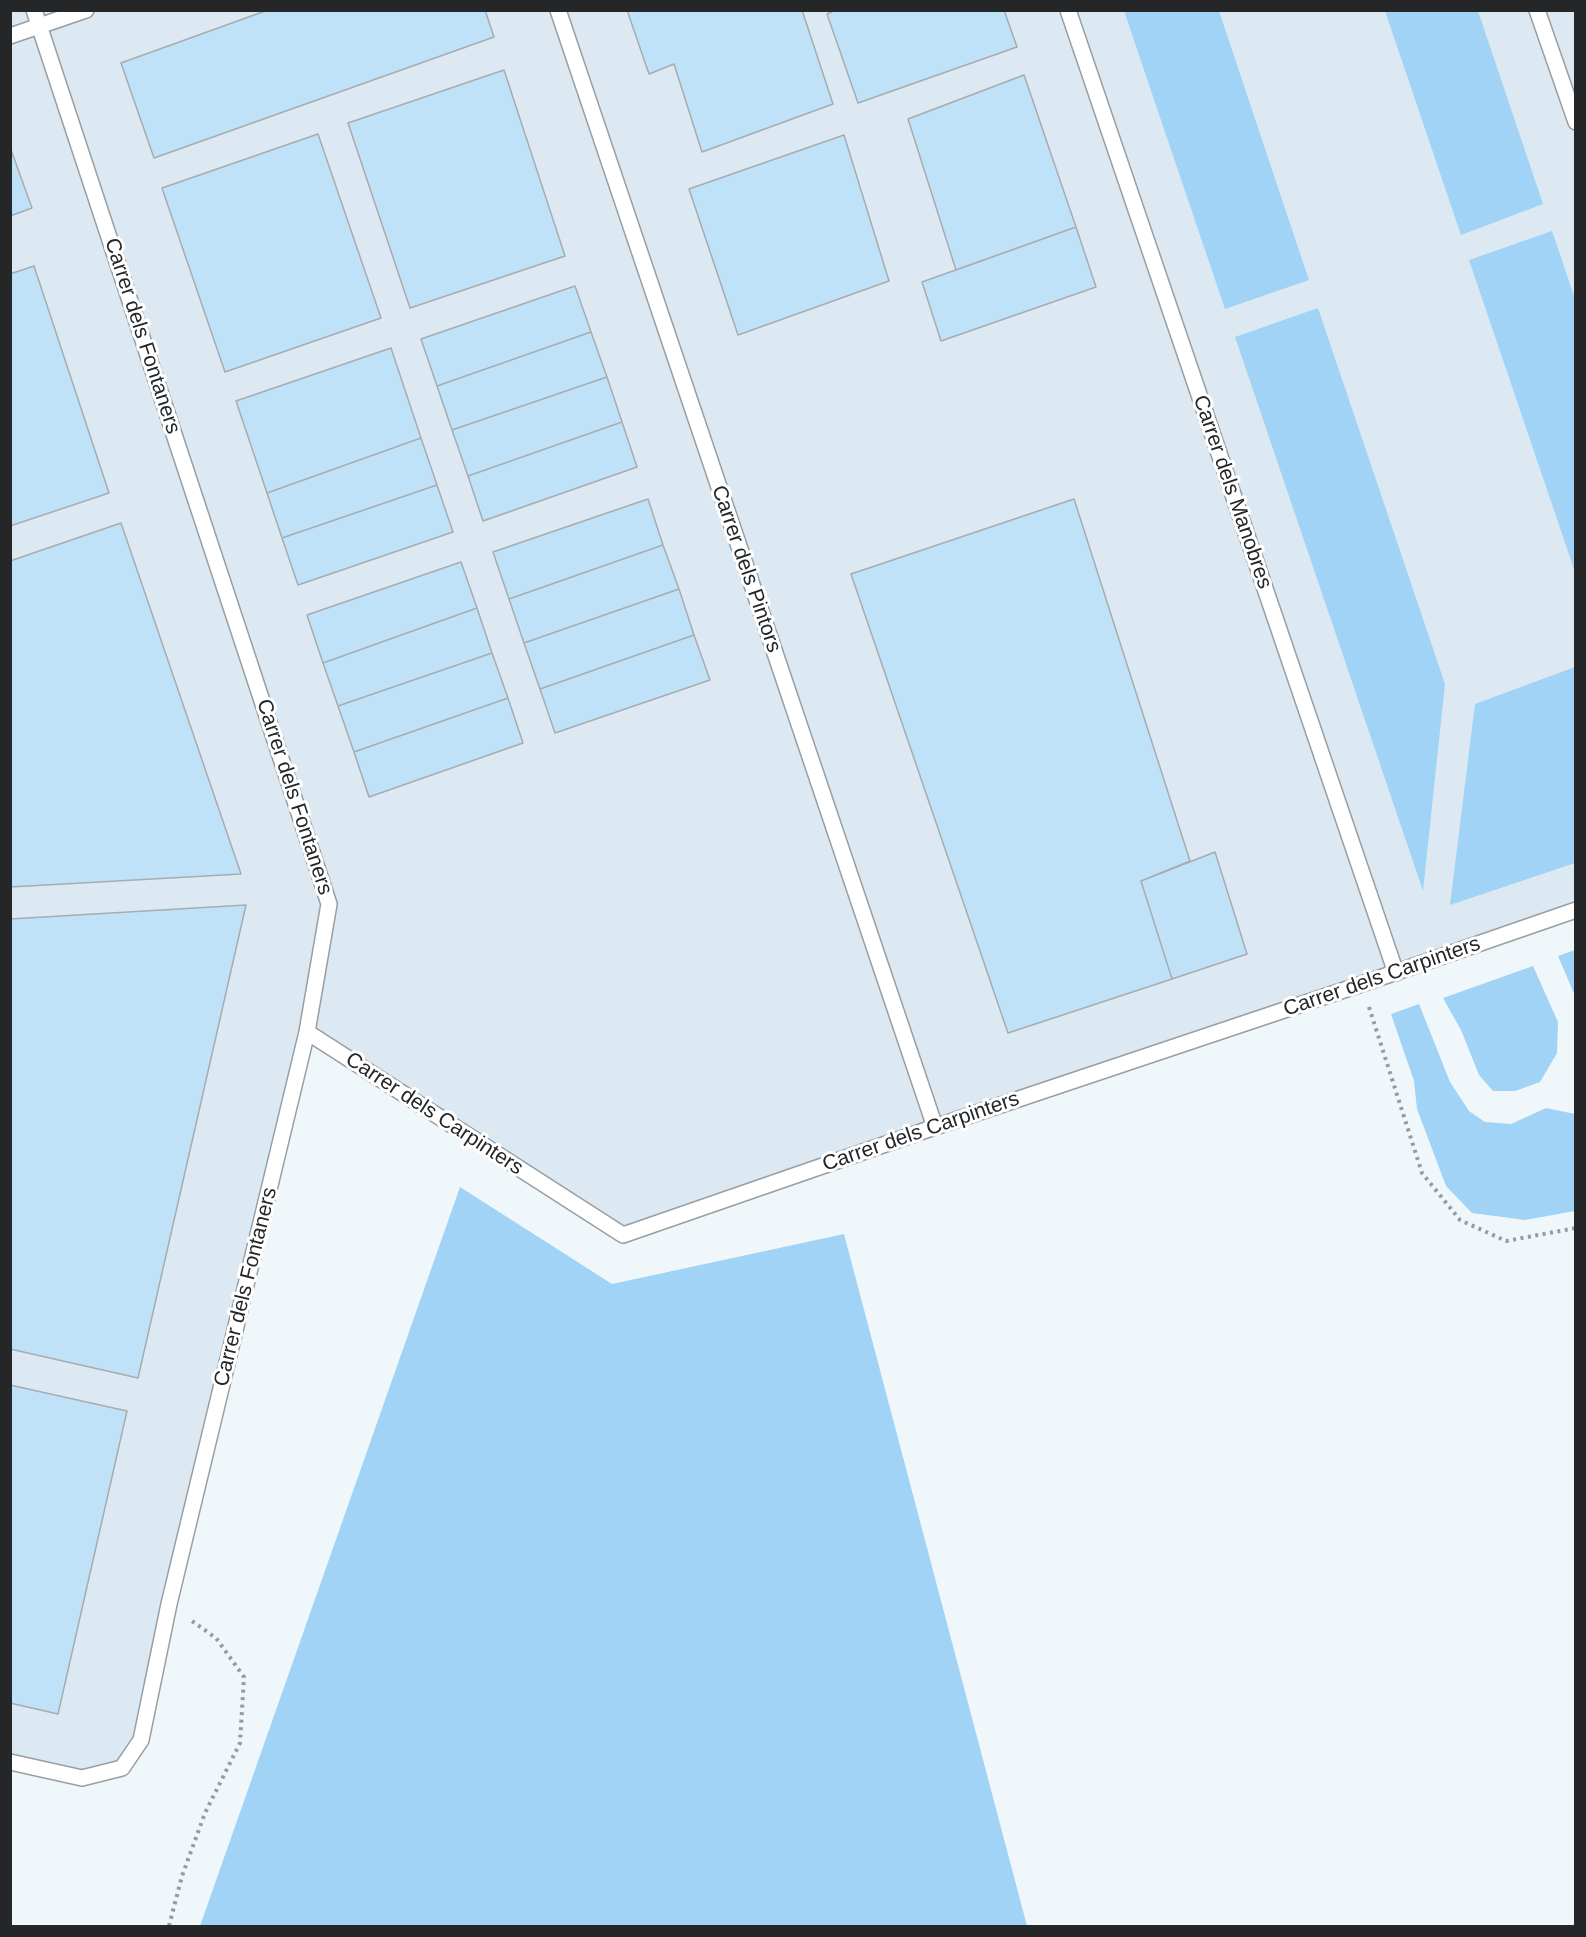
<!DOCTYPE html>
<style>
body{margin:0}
#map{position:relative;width:1586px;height:1937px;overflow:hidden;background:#f0f7fb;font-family:Arial,sans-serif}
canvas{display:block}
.frame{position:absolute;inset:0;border:12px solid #242628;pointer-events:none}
</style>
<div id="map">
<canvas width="1586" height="1937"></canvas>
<div class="frame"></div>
</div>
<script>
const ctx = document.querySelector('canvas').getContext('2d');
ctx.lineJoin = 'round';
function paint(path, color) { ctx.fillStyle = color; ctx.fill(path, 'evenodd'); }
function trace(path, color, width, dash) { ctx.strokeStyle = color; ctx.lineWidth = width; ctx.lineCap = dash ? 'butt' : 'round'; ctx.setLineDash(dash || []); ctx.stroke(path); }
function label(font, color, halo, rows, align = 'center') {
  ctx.font = font + ' Arial,sans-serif'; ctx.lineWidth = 6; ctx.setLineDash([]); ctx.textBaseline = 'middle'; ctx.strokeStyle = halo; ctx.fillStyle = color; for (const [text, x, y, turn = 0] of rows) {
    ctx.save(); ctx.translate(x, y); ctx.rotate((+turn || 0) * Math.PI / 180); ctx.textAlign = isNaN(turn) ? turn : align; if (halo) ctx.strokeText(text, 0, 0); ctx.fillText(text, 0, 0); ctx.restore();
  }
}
const built = new Path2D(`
 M11 11H1575V910L623 1235 307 1032 141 1740 122 1768 82 1778 11 1762Z`);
const green = new Path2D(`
 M1124 11H1219L1309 280 1225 309Z
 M1385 11H1478L1543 204 1461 235Z
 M1552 231 1575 299V572L1469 260Z
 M1318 308 1445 684 1423 891 1235 337Z
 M1575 667V863L1450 905 1475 704Z
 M1575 950H1576L1575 996 1558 956Z
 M1533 966 1558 1022 1557 1053 1540 1082 1515 1091H1493L1479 1075 1461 1030 1443 998Z
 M1419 1004 1450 1082 1469 1111 1485 1122 1511 1124 1546 1108 1575 1114V1211L1525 1220 1472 1213 1446 1186 1417 1109 1414 1081 1391 1014Z
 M460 1187 612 1284 844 1234 1027 1926H200Z`);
const building = new Path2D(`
 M268 10H485L494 37 154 158 121 63Z
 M627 10H802L833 104 702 152 674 64 649 74Z
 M836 10H1004L1017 47 858 103 827 14Z
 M504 70 565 256 410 308 348 123Z
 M1024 75 1076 227 956 270 908 119Z
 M318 134 381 318 225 372 162 188Z
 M844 135 889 281 738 335 689 189Z
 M10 147 32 208 10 216Z
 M1076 227 1096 287 941 341 922 282Z
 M34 266 109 493 10 526V274Z
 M575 286 591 332 437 386 421 339Z
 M591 332 607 377 452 430 437 386Z
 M391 348 421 438 267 493 236 401Z
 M607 377 622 422 468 476 452 430Z
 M622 422 637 467 483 521 468 476Z
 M421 438 437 485 282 538 267 493Z
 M437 485 453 532 298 585 282 538Z
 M648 499 663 545 509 599 493 552Z
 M1074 499 1190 861 1141 881 1172 979 1008 1033 851 574Z
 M121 523 241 874 10 887V561Z
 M663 545 679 589 524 643 509 599Z
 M461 562 477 608 323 663 307 615Z
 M679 589 694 635 540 689 524 643Z
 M477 608 492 653 338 706 323 663Z
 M694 635 710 680 555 733 540 689Z
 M492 653 508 698 354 752 338 706Z
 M508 698 523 743 369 797 354 752Z
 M1215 852 1247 954 1172 979 1141 881Z
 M246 905 138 1378 10 1349V919Z
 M10 1385 127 1411 58 1714 10 1703Z`);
const path = new Path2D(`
 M1369 1007 1422 1173 1460 1220 1506 1241 1576 1228
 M169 1926 182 1876 205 1813 240 1743 244 1677 216 1638 192 1621`);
const service = new Path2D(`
 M558 10 935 1127
 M1068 10 1396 973
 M1537 10 1576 122
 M10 36 86 10
 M307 1032 623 1235 935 1127 1362 984 1576 910
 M10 1762 82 1778 122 1768 141 1740 169 1604 307 1032 329 904 34 10`);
const streetNames = [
 ["Carrer dels Fontaners",142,336,72],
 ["Carrer dels Manobres",1232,492,71],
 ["Carrer dels Pintors",746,569,71],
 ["Carrer dels Fontaners",294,797,72],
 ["Carrer dels Carpinters",1382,977,-19],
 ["Carrer dels Carpinters",434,1114,33],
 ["Carrer dels Carpinters",921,1132,-19],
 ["Carrer dels Fontaners",246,1287,-76]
];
paint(built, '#dce9f2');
paint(green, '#a0d3f5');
paint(building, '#c0e2f9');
trace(building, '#a6acaf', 1.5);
trace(service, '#989ea2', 18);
trace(path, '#979b9f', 4, [3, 4.5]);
trace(service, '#fff', 15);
label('21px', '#242628', '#fff', streetNames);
</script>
